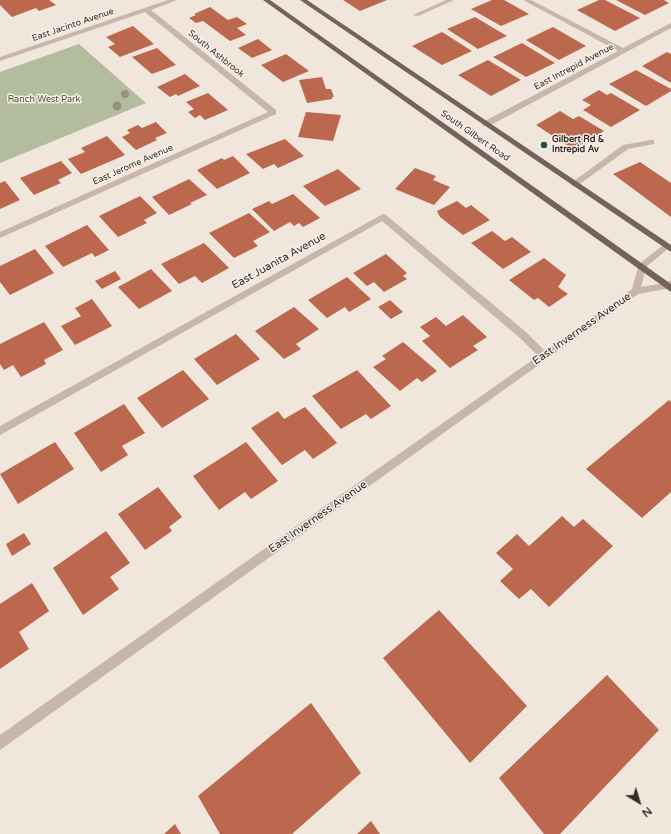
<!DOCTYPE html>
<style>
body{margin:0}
#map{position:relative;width:671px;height:834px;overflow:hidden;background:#f0e6dc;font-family:"Varela Round",sans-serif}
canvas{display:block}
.north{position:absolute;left:619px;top:782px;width:40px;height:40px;-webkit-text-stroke:3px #f8f0e8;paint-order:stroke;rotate:142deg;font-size:11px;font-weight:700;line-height:16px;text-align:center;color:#352c28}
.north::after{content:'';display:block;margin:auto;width:14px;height:18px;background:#352c28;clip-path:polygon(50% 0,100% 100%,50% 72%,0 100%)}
</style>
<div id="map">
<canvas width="671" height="834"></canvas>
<div class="north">N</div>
</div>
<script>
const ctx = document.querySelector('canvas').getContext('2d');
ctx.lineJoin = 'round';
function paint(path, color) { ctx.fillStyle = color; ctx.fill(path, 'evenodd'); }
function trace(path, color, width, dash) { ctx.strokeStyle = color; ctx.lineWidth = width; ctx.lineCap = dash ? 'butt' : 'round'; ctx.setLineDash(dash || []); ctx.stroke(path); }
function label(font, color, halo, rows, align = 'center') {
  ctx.font = font + ' "Varela Round",sans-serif'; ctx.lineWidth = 3; ctx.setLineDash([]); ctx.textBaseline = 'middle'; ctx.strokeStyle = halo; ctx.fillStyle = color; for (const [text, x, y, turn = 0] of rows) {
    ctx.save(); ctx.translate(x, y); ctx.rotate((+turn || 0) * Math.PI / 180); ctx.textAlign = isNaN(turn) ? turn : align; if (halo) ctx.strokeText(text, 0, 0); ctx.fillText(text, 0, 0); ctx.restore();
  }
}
const green = new Path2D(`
 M79 44 146 103 0 163V72Z`);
const building = new Path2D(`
 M0 0H49L56 5 39 11 36 8 12 17 0 5Z
 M343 0H387L360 11Z
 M492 0H504L529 14 501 26 471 9Z
 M599 0H605L640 18 615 31 577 10Z
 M616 0H664L669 3 645 15Z
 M210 7 228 20 237 17 247 24 237 28 246 35 230 41 203 21 196 23 189 18 196 15 194 14Z
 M475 17 507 36 478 49 447 29Z
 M133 26 154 44 120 57 108 47 115 44 106 37Z
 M553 27 586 46 559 60 526 40Z
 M442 32 472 51 442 65 412 46Z
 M258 39 272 50 252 58 238 48Z
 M522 43 555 63 526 77 493 57Z
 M157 48 176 65 152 74 132 57Z
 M667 52 671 54V83L642 66Z
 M286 54 309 71 283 82 261 65Z
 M488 60 521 80 491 96 458 75Z
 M636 70 671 89V91L646 106 609 84Z
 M185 74 200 86 178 96 176 94 170 97 157 87Z
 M322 77 326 89H331L334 97H332V99L307 103 299 80Z
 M599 90 607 95 611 93 640 110 611 127 583 110 591 105 582 100Z
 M208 93 228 110 205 120 200 115 195 118 188 112 194 109 186 102Z
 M560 111 573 119 579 116 604 131 573 149 536 125Z
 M306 112 341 115 333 141 298 137Z
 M156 122 167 133 155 138 157 140 136 150 122 137 130 133 127 130 138 125 142 128Z
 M107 136 125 155 81 174 68 159 85 152 81 148Z
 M285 139 304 156 278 168 274 164 263 169 246 154Z
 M233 156 250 173 217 189 197 170 222 158 224 160Z
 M61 161 72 173 58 180 61 183 34 195 20 178Z
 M640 162 671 183V217L613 174Z
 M415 168 436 176 433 180 450 187 434 205 395 189Z
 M338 169 361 189 325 206 303 186Z
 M189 179 207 195 190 203 192 204 169 215 152 197Z
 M5 181 20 200 0 209V183Z
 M293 194 320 218 303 227 299 223 294 226 290 222 274 231 252 209 269 201 272 204Z
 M140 196 157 213 144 220 147 223 118 237 99 216Z
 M457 201 466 208 471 205 490 220 463 235 440 217 437 211Z
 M249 213 270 232 253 241 258 246 234 258 209 233Z
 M87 225 109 250 95 257 92 253 63 267 45 246Z
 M492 231 505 241 512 237 531 252 503 269 471 243Z
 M204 243 229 268 202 283 195 276 179 284 161 264Z
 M35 249 54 273 10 295 0 282V266Z
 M386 254 407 273 403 276 407 279 384 292 374 282 367 286 353 273Z
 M544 258 566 275 558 287 568 294 549 307 538 298 534 300 509 280Z
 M151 269 172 291 139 309 118 287Z
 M115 271 121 279 102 289 95 281Z
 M347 277 371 299 349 312 345 307 327 318 308 300Z
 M92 299 112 326 75 345 61 326 81 316 75 308Z
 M390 300 403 312 391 319 378 307Z
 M294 307 319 329 296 344 301 349 284 359 255 331Z
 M463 315 487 337 473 346 478 350 450 368 422 341 430 336 420 327 436 317 446 326Z
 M44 322 63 350 44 360 46 364 21 377 13 365 4 370 0 364V344Z
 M236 334 260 359 217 385 194 359Z
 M403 342 437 371 422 382 417 378 400 391 373 367 386 359 382 356Z
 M183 370 209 399 162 428 137 398Z
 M357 370 391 406 371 419 366 414 341 429 312 396Z
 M669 400 671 402V492L642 518 586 469Z
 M124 404 145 433 122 446 128 455 101 472 74 433Z
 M305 407 337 443 313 459 305 450 282 465 251 428 278 411 284 419Z
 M55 442 74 469 18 504 0 474Z
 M246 442 278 481 251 499 245 492 219 510 193 476Z
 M158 487 182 517 169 527 172 531 145 550 118 514Z
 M562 516 574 527 583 519 613 546 549 607 531 589 519 599 500 581 513 569 496 553 517 534 529 546Z
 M106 531 130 563 110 577 119 589 83 615 53 568Z
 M24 533 31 544 12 556 6 544Z
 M32 583 49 611 19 632 29 649 0 669V604Z
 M439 610 527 706 470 763 383 658Z
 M607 675 659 730 560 834H544L499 778Z
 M311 703 361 773 292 834H220L198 796Z
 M371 821 380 834H357Z
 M175 824 181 834H164Z`);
const service = new Path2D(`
 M651 140H654V144L628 149 577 186 574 187 570 184 623 145Z`);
const minor = new Path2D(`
 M168 0H177L151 10 276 110V114L0 238V232L268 112 145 12 0 61V57Z
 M446 0H454L418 16 413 15Z
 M523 0H531L623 48 669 24 671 23V28L489 126H483V122L618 51Z
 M383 214 386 215 526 332 545 351 632 289 639 264 666 243 670 246 669 248 646 267 641 287 665 283 671 280V288L638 294 0 750V735L538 356 520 338 382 221 0 435V426Z`);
const primary = new Path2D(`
 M263 0H270L671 284V292Z
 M300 0H307L671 245V252Z`);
const trees = [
 [125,94,4],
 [117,106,4.5]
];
const markers = [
 [544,145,4,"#225052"]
];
const farStreetnames = [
 ["East Jacinto Avenue",73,25,-19],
 ["South Ashbrook",216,54,39],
 ["East Intrepid Avenue",574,67,-28],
 ["South Gilbert Road",475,136,35],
 ["East Jerome Avenue",133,165,-24]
];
const farParknames = [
 ["Ranch West Park",44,100]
];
const farPoinames = [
 ["Gilbert Rd &",552,140],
 ["Intrepid Av",552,150]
];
const streetNames = [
 ["East Juanita Avenue",279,261,-29],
 ["East Inverness Avenue",582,329,-35],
 ["East Inverness Avenue",318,517,-35]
];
paint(green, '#b3bd9e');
paint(building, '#bb684f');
paint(service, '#c7b6a9');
paint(minor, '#c7b6a9');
paint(primary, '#75635b');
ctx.fillStyle = '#92947c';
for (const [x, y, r] of trees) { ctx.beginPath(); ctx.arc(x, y, r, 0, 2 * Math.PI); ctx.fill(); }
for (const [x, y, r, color] of markers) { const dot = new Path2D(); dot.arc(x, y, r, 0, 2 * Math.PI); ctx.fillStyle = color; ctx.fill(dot); trace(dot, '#f8f0e8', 1.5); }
label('9px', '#352c28', '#f8f0e8', farStreetnames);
label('9px', '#45512e', '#f8f0e8', farParknames);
label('bold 9px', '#352c28', '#f8f0e8', farPoinames, 'left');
label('11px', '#352c28', '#f8f0e8', streetNames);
</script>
